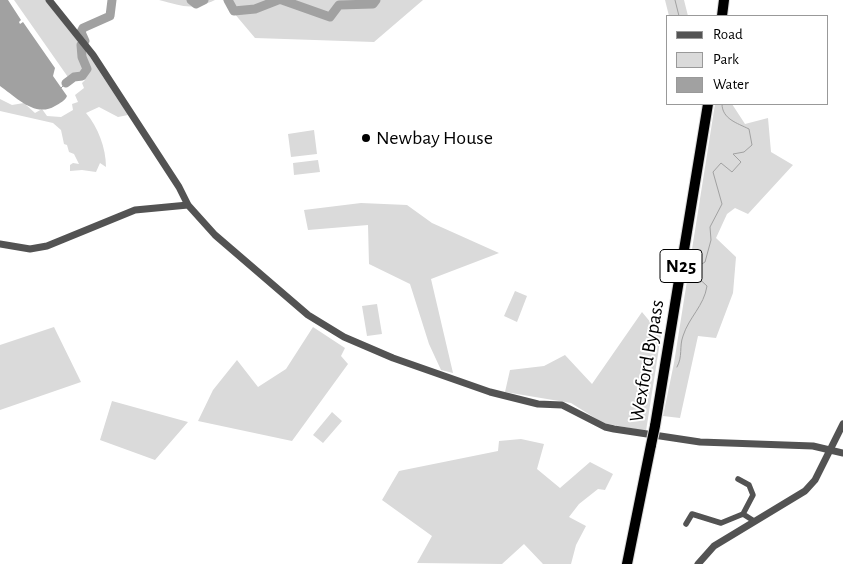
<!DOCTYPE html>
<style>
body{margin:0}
#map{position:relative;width:843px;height:564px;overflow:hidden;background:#fff;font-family:"Alegreya Sans",sans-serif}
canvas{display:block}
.legend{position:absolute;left:666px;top:15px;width:162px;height:90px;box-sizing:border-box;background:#fff;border:1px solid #999;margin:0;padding:6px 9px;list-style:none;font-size:15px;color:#000}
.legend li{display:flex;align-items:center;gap:10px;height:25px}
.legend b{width:25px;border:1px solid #999}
</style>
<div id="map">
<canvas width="843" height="564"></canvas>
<ul class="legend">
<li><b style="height:6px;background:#535353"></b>Road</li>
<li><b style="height:14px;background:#dadada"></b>Park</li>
<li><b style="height:14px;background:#a1a1a1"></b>Water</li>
</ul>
</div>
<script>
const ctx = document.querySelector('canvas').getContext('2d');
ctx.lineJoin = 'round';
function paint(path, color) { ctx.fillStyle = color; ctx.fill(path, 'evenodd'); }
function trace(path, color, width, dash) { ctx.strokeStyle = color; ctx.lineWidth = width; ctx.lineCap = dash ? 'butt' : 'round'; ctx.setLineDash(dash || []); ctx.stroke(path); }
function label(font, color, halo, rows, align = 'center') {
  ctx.font = font + ' "Alegreya Sans",sans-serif'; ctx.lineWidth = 4; ctx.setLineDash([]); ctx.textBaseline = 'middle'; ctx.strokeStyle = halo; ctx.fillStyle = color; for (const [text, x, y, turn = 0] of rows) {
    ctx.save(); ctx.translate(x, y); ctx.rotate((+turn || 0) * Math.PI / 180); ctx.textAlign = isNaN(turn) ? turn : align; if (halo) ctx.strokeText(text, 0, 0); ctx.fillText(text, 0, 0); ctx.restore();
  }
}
const green = new Path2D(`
 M14 0H45L90 57 128 115 118 117 99 107 86 113C98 127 106 148 106 167L100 163 96 172 82 170 70 171V165L73 163 79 164 74 154 69 152 67 145 64 144 61 130 53 123 0 111V99L12 105 24 103 35 113 42 109 47 116 61 117 73 110 72 104 78 102 75 95 84 88 82 83 85 80 81 76 74 77 70 80Z
 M159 0H215C191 11 183 6 159 0Z
 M223 0H423L374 42 255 38Z
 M665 0H684L688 16H669Z
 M715 104H732L745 124 768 118 771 152 793 165 748 214 735 208 727 214 716 238 736 257 733 293 716 338 698 336 680 418 663 416 674 363Z
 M314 130 317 154 291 157 288 134Z
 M318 160 320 172 294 175 293 163Z
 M361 203 407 205 432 223 499 253 431 279 453 373 441 370 429 344 410 284 369 264 368 225 308 230 304 210Z
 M515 291 527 296 517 322 504 316Z
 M377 304 382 334 367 336 362 306Z
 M642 312 661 335 646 431 603 423 571 403 505 392 510 370 544 366 565 355 592 384Z
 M54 327 81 382 0 410V345Z
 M313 327 345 348 341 356 348 364 292 441 198 421 213 390 237 360 258 387 286 369Z
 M112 401 188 422 155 460 100 440Z
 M332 412 342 421 323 443 313 435Z
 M521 439 544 444 537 469 560 488 590 462 613 474 605 490 598 489 579 504 569 517 586 526 576 545 571 564H543L524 544 502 564 417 563 432 536 382 500 399 471 498 451 499 441Z`);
const water = new Path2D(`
 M0 0H8L21 20 19 22 20 24 23 22 55 68 53 76 67 96C65 101 60 103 55 106 35 118 16 97 0 86Z`);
const stream = new Path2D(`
 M675 0 679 16
 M60 89 66 83
 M677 367C683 356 679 347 683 336 689 317 704 306 707 286L694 274 697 267 705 262 711 240 710 227 722 204 713 172 721 163 732 172 741 162 733 154 744 152 752 145 749 129C737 123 722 119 722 104`);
const river = new Path2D(`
 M191 0 196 4 204 0
 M228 0 234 11 255 9 278 0
 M282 0 330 17 339 5 373 4 376 0
 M85 41 81 32 83 28 110 16 112 0
 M66 83 74 77 82 76 87 69 82 57 81 45`);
const minor = new Path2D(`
 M738 479 749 485 753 495 743 514
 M686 524 692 514 721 523 743 514 754 521`);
const tertiary = new Path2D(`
 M49 0 93 55 179 187 188 205 215 235 308 315 344 337 393 358 490 392 538 404 562 405 605 427 614 429 700 442 813 446 843 453
 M0 244 30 249 47 246 135 210 188 205
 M698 564 714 546 805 491 815 480 843 424`);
const trunk = new Path2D(`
 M722 16 724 0
 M655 426 708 104
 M627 564 651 445`);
const trunkBridge = new Path2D(`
 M651 445 655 426`);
const markers = [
 [366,138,5,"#000"]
];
const shields = [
 [681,266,42]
];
const shieldNames = [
 ["N25",681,266]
];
const poiNames = [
 ["Newbay House",376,138]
];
const streetNames = [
 ["Wexford Bypass",647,361,-80]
];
paint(green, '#dadada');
paint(water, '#a1a1a1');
trace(stream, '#a1a1a1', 1);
trace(river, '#a1a1a1', 9);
trace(trunk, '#dbdbdb', 12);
trace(minor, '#535353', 5.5);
trace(tertiary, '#535353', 7);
trace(trunk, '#000', 10);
trace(trunkBridge, '#dbdbdb', 12, []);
trace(trunkBridge, '#000', 10);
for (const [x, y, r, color] of markers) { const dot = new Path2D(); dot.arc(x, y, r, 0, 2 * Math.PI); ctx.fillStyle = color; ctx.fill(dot); trace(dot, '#fff', 2); }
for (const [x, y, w] of shields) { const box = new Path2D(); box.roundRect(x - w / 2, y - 16.5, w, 33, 4); ctx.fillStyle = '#fff'; ctx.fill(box); trace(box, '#000', 1); }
label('bold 19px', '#000', null, shieldNames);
label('20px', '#000', '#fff', poiNames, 'left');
label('20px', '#000', '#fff', streetNames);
</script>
